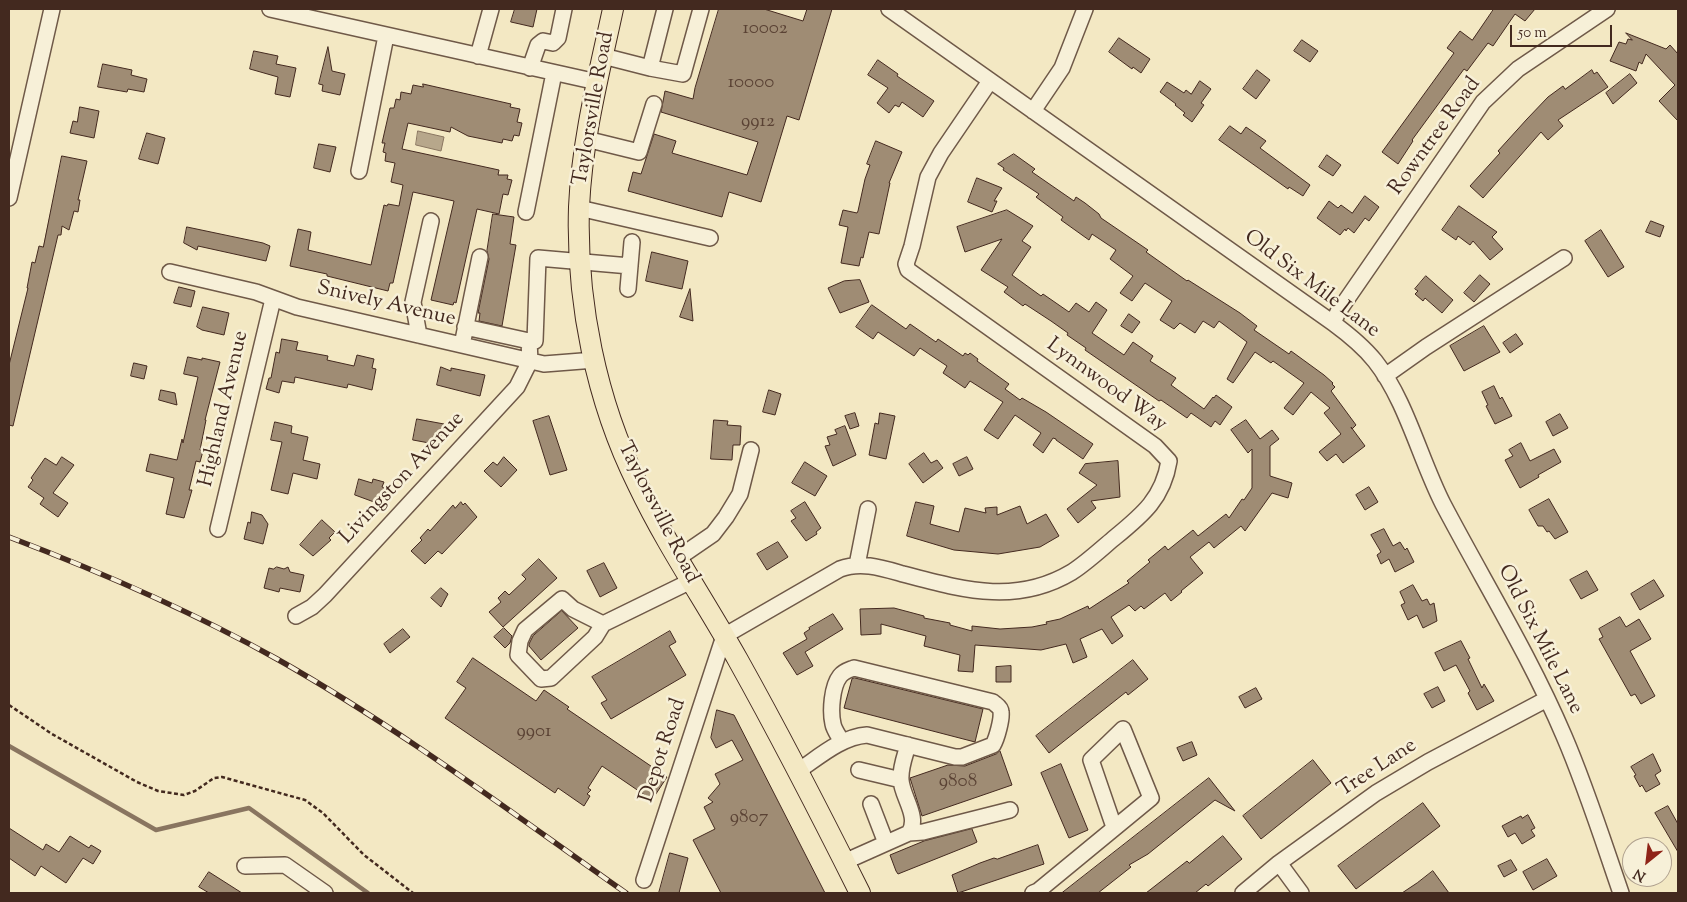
<!DOCTYPE html>
<style>
body{margin:0}
#map{position:relative;width:1687px;height:902px;overflow:hidden;background:#f3e8c3;font-family:"Sorts Mill Goudy",serif}
canvas{display:block}
.frame{position:absolute;inset:0;border:10px solid #43291f;pointer-events:none}
.north{position:absolute;left:1622px;top:837px;width:50px;height:50px;box-sizing:border-box;background:#f7f0d8;border:1px solid #afa08e;border-radius:50%;rotate:209deg;font-size:14px;font-weight:700;line-height:20px;text-align:center;color:#43291f}
.north::after{content:'';display:block;margin:auto;width:18px;height:22px;background:#8f2418;clip-path:polygon(50% 0,100% 100%,50% 72%,0 100%)}
.scale{position:absolute;left:1510px;top:25px;width:102px;height:22px;box-sizing:border-box;border:2px solid #43291f;border-top:0;padding-left:6px;font-size:15px;line-height:18px;white-space:nowrap;color:#43291f;-webkit-text-stroke:4px #f7f0d8;paint-order:stroke}
</style>
<div id="map">
<canvas width="1687" height="902"></canvas>
<div class="frame"></div>
<div class="north">N</div>
<div class="scale">50 m</div>
</div>
<script>
const ctx = document.querySelector('canvas').getContext('2d');
ctx.lineJoin = 'round';
function paint(path, color) { ctx.fillStyle = color; ctx.fill(path, 'evenodd'); }
function trace(path, color, width, dash) { ctx.strokeStyle = color; ctx.lineWidth = width; ctx.lineCap = dash ? 'butt' : 'round'; ctx.setLineDash(dash || []); ctx.stroke(path); }
function label(font, color, halo, rows, align = 'center') {
  ctx.font = font + ' "Sorts Mill Goudy",serif'; ctx.lineWidth = 5; ctx.setLineDash([]); ctx.textBaseline = 'middle'; ctx.strokeStyle = halo; ctx.fillStyle = color; for (const [text, x, y, turn = 0] of rows) {
    ctx.save(); ctx.translate(x, y); ctx.rotate((+turn || 0) * Math.PI / 180); ctx.textAlign = isNaN(turn) ? turn : align; if (halo) ctx.strokeText(text, 0, 0); ctx.fillText(text, 0, 0); ctx.restore();
  }
}
const water = new Path2D(`
 M418 131 444 137 441 151 416 145Z`);
const stream = new Path2D(`
 M9 746 156 830 249 808 368 893`);
const building = new Path2D(`
 M515 9H537L533 27 511 22Z
 M719 9H764L803 21 807 9H832L799 120 787 116 761 202 729 192 722 217 628 191 633 172 641 174 654 134 676 141 672 153 747 175 758 142 661 112 665 91 693 99 695 88Z
 M1494 9H1535L1525 21 1515 14 1493 46 1488 43 1467 71 1464 69 1412 140 1413 141 1398 164 1382 152 1454 53 1447 48 1460 31 1472 40Z
 M1626 33 1666 49 1670 45 1678 54V121L1659 101 1675 85 1646 54 1642 64 1639 62 1636 71 1610 61 1619 42 1626 44 1628 39 1632 40Z
 M1119 38 1150 59 1141 73 1133 67 1132 69 1109 52Z
 M1302 40 1318 51 1310 62 1294 51Z
 M328 47 332 71 345 74 340 95 322 91 323 85 319 84Z
 M254 51 278 56 276 64 296 68 290 97 275 94 278 77 250 69Z
 M878 60 898 74 897 76 934 101 923 117 902 102 899 107 895 105 889 113 877 103 888 88 868 75Z
 M103 64 132 70 131 75 147 79 144 92 128 89 127 92 98 87Z
 M1257 70 1270 80 1256 99 1243 89Z
 M1592 70 1594 74 1597 72 1608 87 1558 120 1563 126 1548 140 1541 132 1483 198 1470 186 1500 153 1498 151 1527 119 1548 97 1563 86 1565 89Z
 M1630 74 1637 83 1613 104 1606 93Z
 M1200 81 1211 89 1201 103 1204 105 1192 122 1183 115 1185 113 1175 105 1176 104 1160 92 1167 82 1184 93 1186 90 1191 94Z
 M423 84 511 104 510 107 520 109 517 122 522 123 519 136 514 135 512 141 503 139 502 143 468 136 451 127 450 132 408 123 402 149 499 170 498 175H508L507 179 512 180 508 195 503 194 499 214 477 209 456 303 454 302 453 305 431 300 454 201 413 192 393 283H390L388 291 327 276V274L290 266 298 229 311 232 308 250 371 265 384 205 387 206 388 204 399 206 403 185 391 182 395 163 385 161 386 153 383 152 385 143H382L390 108H394L396 99 400 100 401 92 411 94 413 85 423 87Z
 M80 107 99 111 94 138 70 133 73 121 77 122Z
 M1230 126 1241 134 1246 127 1266 141 1260 148 1310 185 1303 196 1289 187 1288 189 1219 140Z
 M147 133 165 138 158 164 139 159Z
 M876 141 902 152 889 183H890L879 234 869 232 863 258 861 257 859 266 841 263 848 227 839 225 843 210 857 213 858 211 865 179 870 165 867 164Z
 M319 144 336 147 330 172 314 168Z
 M1014 154 1035 169 1032 172 1074 201 1076 197 1085 203 1099 214 1101 218 1148 250 1146 252 1187 281 1188 280 1240 313 1257 326 1254 330 1289 354 1291 351 1324 375 1333 383 1332 384 1335 387 1331 391 1356 425 1352 429 1351 427 1365 446 1343 463 1336 454 1327 461 1319 452 1341 434 1324 413 1330 408 1311 392 1293 415 1284 408 1304 383 1273 361 1271 363 1255 352 1233 383 1227 379 1247 342 1219 321 1214 328 1203 321 1195 333 1180 323 1174 329 1160 320 1172 301 1145 283 1132 301 1120 293 1133 276 1110 259 1116 250 1092 234 1089 240 1061 220 1063 217 1036 197 1039 194 1003 170 1004 168 998 164Z
 M1327 155 1341 165 1333 176 1319 167Z
 M62 156 87 161 78 200H80L78 212 74 211 69 230 62 226 61 235H58L13 426 9 425V365L28 288H27L32 262 35 263 39 246 43 247Z
 M977 178 1002 188 994 201H997L992 212 968 202Z
 M1365 196 1379 207 1369 221 1365 218 1354 233 1348 228 1346 231 1345 229 1340 235 1317 218 1329 201 1338 208 1341 205 1352 213Z
 M1459 206 1497 232 1492 237 1503 249 1490 260 1473 241 1470 245 1458 236 1456 240 1442 230Z
 M1007 210 1033 226 1022 241 1031 247 1012 275 1041 296 1043 294 1069 312 1076 303 1089 312 1096 302 1107 310 1092 333 1124 355 1133 342 1153 356 1150 361 1176 378 1171 385 1204 409 1213 397 1214 398 1216 395 1232 407 1220 425 1215 421 1211 427 1191 413 1187 418 1161 400 1159 401 1085 350 1086 348 1067 335 1068 333 1051 321 1025 304 1023 306 1004 292 1008 287 981 270 1002 239 965 252 957 227Z
 M493 214 514 217 510 244 516 245 502 326 479 321 480 313H478L489 259 487 251Z
 M1651 221 1664 226 1660 237 1646 232Z
 M187 227 263 243 270 246 266 261 198 246 197 250 184 243Z
 M1601 230 1624 267 1608 277 1585 241Z
 M652 252 688 261 682 289 646 281Z
 M1480 275 1490 284 1474 302 1464 293Z
 M1426 276 1453 300 1442 313 1425 298 1423 301 1415 294 1418 291 1415 289Z
 M860 280 869 302 840 313 828 288 844 281Z
 M179 287 195 291 191 307 174 303Z
 M690 289 693 321 680 317Z
 M872 305 906 329 910 324 936 342 938 339 963 356 965 353 968 355 970 353 978 359 977 361 1009 384 1005 389 1020 400 1022 398 1046 412 1093 444 1083 459 1056 440V439L1053 438 1043 453 1033 445 1041 433 1015 415 998 439 984 430 1003 402 970 381 965 388 943 373 947 366 920 348 914 356 878 332 873 339 856 327Z
 M203 307 229 313 224 335 202 330 197 327Z
 M1129 314 1140 322 1132 333 1121 326Z
 M1484 326 1500 352 1464 371 1450 346Z
 M1516 334 1523 344 1510 353 1503 343Z
 M282 339 298 342 296 350 328 356 327 360 354 366 357 355 374 359 372 368 376 369 372 390 348 384 347 388 295 377 294 383 282 381 279 393 266 389 269 378H271L276 352 279 353Z
 M188 357 202 360V358L220 362 205 420H206L200 450 203 451 200 462 196 461 189 490H192L184 518 166 514 174 478 146 471 150 454 177 460 182 439 183 443 198 377 184 374Z
 M134 363 147 366 144 379 131 376Z
 M441 367 451 371V368L485 375 480 396 437 385Z
 M1494 386 1500 399 1502 397 1512 416 1495 424 1486 406 1488 405 1482 392Z
 M161 390 175 393 177 405 159 400Z
 M769 390 781 394 775 415 763 412Z
 M855 413 859 426 850 429 845 416Z
 M880 413 895 416 886 459 869 455 875 423 878 424Z
 M1560 414 1568 428 1553 436 1546 422Z
 M549 416 567 470 550 475 533 421Z
 M417 419 444 424 440 445 413 440Z
 M714 420 728 421 727 425 741 426 740 445H733L732 460 711 459Z
 M1246 420 1260 439 1272 430 1279 439 1270 446V476L1292 483 1288 498 1272 493 1245 531 1241 526 1214 548 1209 542 1190 557 1203 573 1181 591 1182 592 1171 601 1165 593 1144 609 1141 606 1135 611 1129 605 1111 617 1123 636 1112 644 1102 629 1080 639 1087 657 1073 663 1066 644 1041 650 975 645 973 672 958 671 960 655 924 646 926 636 881 624V634L861 635 860 609 894 608 924 616V618L950 623V625L972 631V626L1000 629 1032 627 1047 624 1046 622 1060 619 1088 606 1089 609 1129 583 1127 581 1150 562 1148 560 1165 546 1168 550 1193 530 1198 536 1226 514 1229 518 1242 499 1244 500 1252 488V449L1248 453 1231 430Z
 M275 422 292 426 291 433 308 437 303 460 320 464 317 479 293 473 288 494 271 490 282 442 271 440Z
 M845 426 856 455 833 466 825 446 830 445 827 437 837 434 835 430Z
 M1521 443 1530 461 1554 449 1561 462 1538 475 1539 477 1520 488 1505 460 1513 456 1509 450Z
 M924 453 931 463 937 460 943 468 923 483 909 464Z
 M62 457 74 465 53 493 68 503 58 517 40 504 44 498 28 487 33 480 31 478 45 458 56 465Z
 M504 457 517 470 501 487 484 471 493 462 497 465Z
 M967 457 973 469 959 476 953 464Z
 M1118 461 1120 497 1091 501 1096 508 1078 523 1067 509 1097 485 1079 473 1085 464Z
 M805 462 827 476 815 496 792 483Z
 M359 479 372 483 373 479 384 482 382 487 392 490 388 503 375 499 374 502 355 495Z
 M1369 487 1378 502 1365 510 1356 495Z
 M1549 499 1568 532 1555 539 1549 531 1547 532 1543 526H1538L1529 510Z
 M461 502 463 505 465 503 477 517 442 554 438 551 425 564 411 551 422 540 420 538 428 529 430 531 453 505 455 508Z
 M805 502 821 528 816 532 817 534 806 541 791 521 796 518 791 511Z
 M916 502 934 506 930 524 959 532 965 508 986 513 985 508 997 507V515L1020 506 1027 524 1046 514 1059 536 1040 547 998 554 954 550 907 536Z
 M252 512 262 515 268 524 263 544 244 539 248 522 250 523Z
 M322 520 335 532 329 538 331 540 313 556 300 545Z
 M1384 529 1393 546 1400 542 1405 550 1407 548 1414 562 1395 572 1389 559 1381 564 1377 555 1381 552 1371 535Z
 M778 542 788 557 767 570 757 554Z
 M539 559 557 578 503 627 489 612 501 602 498 598 505 591 509 595 526 579 522 575Z
 M604 563 617 588 600 597 587 571Z
 M277 567 284 569 288 567 290 572 304 575 300 592 280 588 279 592 264 588 269 568 273 569Z
 M1587 571 1598 590 1581 599 1570 580Z
 M1654 580 1664 596 1640 610 1631 594Z
 M1413 585 1422 601 1427 599 1430 605 1434 603 1437 621 1423 628 1417 615 1408 620 1401 605 1405 603 1400 592Z
 M441 588 448 594 441 607 431 598Z
 M562 611 578 628 541 660 529 646V644L533 636Z
 M833 614 843 629 805 652 813 666 797 675 783 653 807 639 804 633 810 629 809 628Z
 M1620 617 1626 627 1639 619 1651 639 1630 651 1655 696 1641 704 1635 694 1631 696 1599 639 1603 637 1599 629Z
 M504 628 512 636 510 643 505 648 494 637Z
 M403 629 410 637 390 653 384 644Z
 M670 631 676 642 669 646 686 675 611 719 601 703 607 700 592 677Z
 M1461 641 1470 658 1468 659 1482 688 1484 684 1494 701 1477 710 1468 693 1470 691 1456 665 1444 671 1435 653Z
 M473 658 536 701 544 690 569 707 567 709 667 777 652 800 602 766 588 788 591 790 587 794 590 796 584 806 558 788 555 793 445 718 466 688 457 682Z
 M1133 660 1148 679 1128 695 1126 692 1049 753 1036 736Z
 M1011 666V682H996V667Z
 M855 678 983 709 975 742 844 708 852 679Z
 M1438 687 1445 701 1432 708 1424 694Z
 M1256 688 1262 699 1245 708 1239 697Z
 M717 710 734 715 825 893H721L693 840 715 829 704 807 713 802 708 798 720 784 715 774 743 760 732 740 716 748 711 738Z
 M1192 742 1197 755 1183 761 1177 748Z
 M1000 751 1012 785 922 816 910 778 948 765 965 766 996 754Z
 M1653 754 1661 771 1655 775 1660 784 1646 792 1642 785 1640 787 1634 776 1636 775 1631 767Z
 M1313 760 1331 783 1261 839 1243 816Z
 M1061 764 1088 830 1069 838 1041 773Z
 M1209 778 1235 811 1215 800 1148 854 1129 865 1131 867 1098 893H1062Z
 M1423 803 1440 826 1356 889 1338 866Z
 M1668 806 1678 824V852L1655 813Z
 M1528 815 1535 828 1531 830 1535 836 1522 844 1515 833 1508 837 1502 826 1521 816 1522 818Z
 M9 828 43 850 46 844 59 852 70 836 89 848 91 845 101 851 93 864 83 858 66 883 41 866 35 876 9 858Z
 M972 829 977 842 973 844 898 874 896 871 890 855 924 841Z
 M1223 836 1242 859 1208 886 1206 884 1195 893H1146L1187 861 1189 863Z
 M1038 845 1044 864 958 893 952 875 980 863 994 858 997 859Z
 M670 853 688 858 679 893H659Z
 M1547 859 1557 876 1533 890 1523 872Z
 M1511 860 1517 870 1504 877 1498 866Z
 M1433 871 1449 893H1402L1417 883Z
 M209 872 242 893H209L199 887Z`);
const path = new Path2D(`
 M9 705 52 734 137 782 158 791 184 795 195 791 214 778 222 777 305 800 323 813 364 855 413 893`);
const minor = new Path2D(`
 M270 9 597 82
 M889 9 1333 323C1348 334 1363 346 1375 361 1406 400 1420 459 1443 504 1484 582 1530 656 1564 736 1586 787 1603 841 1621 893
 M478 56 491 9
 M603 56 650 68 665 9
 M530 68 538 45 543 41 553 43 558 38 564 9
 M650 68 683 74 701 9
 M1033 111 1062 68 1085 9
 M586 139 639 152 654 104
 M359 171 386 36
 M9 198 52 9
 M579 208 710 238
 M526 212 554 73
 M170 272 256 292 297 307 544 364 595 360
 M628 289 632 242
 M1333 323 1338 312 1483 102 1518 69 1607 9
 M465 327 529 341
 M419 335 413 302 431 221
 M462 345 480 257
 M1385 376 1426 347 1564 258
 M218 529 273 299
 M678 558 713 534 726 517 740 494 751 450
 M857 565 868 509
 M296 616 312 607 325 595 517 387 530 361 529 341H535L538 258 630 266
 M603 624 573 609 562 599 525 630 520 641 518 655 541 679 551 678 595 637 603 624 691 581
 M859 770 901 780
 M798 771C819 757 841 737 867 735L955 757H962L993 745C997 738 1002 719 1001 712 1001 707 996 705 993 702L854 668C849 670 844 671 840 676 832 686 830 711 833 724 834 730 839 736 842 742
 M871 804 886 843
 M909 833 923 832 1010 810
 M844 862 909 833C920 817 902 797 901 780 900 768 905 756 908 745
 M1279 863 1301 893
 M245 866 285 865 325 893
 M644 880 724 636 840 569C861 561 882 568 903 574 961 589 1015 606 1072 572 1086 563 1100 550 1113 539 1141 516 1163 499 1169 461L1155 446 908 270 906 264 912 246 928 177 941 153 990 81
 M1033 893 1038 891 1151 798 1123 729 1091 760 1114 827
 M1243 893 1279 863 1376 793 1428 762 1547 699`);
const major = new Path2D(`
 M613 9C599 74 582 139 579 207 576 301 596 401 638 485 667 546 705 601 738 660 781 737 821 815 860 893`);
const rail = new Path2D(`
 M9 537C101 572 191 611 277 659 399 728 512 813 626 893`);
const numberNames = [
 ["10002",765,30],
 ["10000",751,84],
 ["9912",758,123],
 ["9901",534,733],
 ["9808",958,783],
 ["9807",749,819]
];
const streetNames = [
 ["Taylorsville Road",595,109,-80],
 ["Rowntree Road",1436,137,-54],
 ["Old Six Mile Lane",1311,285,37],
 ["Snively Avenue",386,305,13],
 ["Lynnwood Way",1106,386,36],
 ["Highland Avenue",225,409,-77],
 ["Livingston Avenue",403,479,-47],
 ["Taylorsville Road",657,513,63],
 ["Old Six Mile Lane",1539,640,63],
 ["Depot Road",664,751,-72],
 ["Tree Lane",1378,769,-33]
];
paint(water, '#b7a78b');
trace(water, '#897560', 1);
trace(stream, '#897560', 4.5);
paint(building, '#9f8c74');
trace(building, '#43291f', 1);
trace(minor, '#6f5948', 18);
trace(major, '#43291f', 22);
trace(path, '#43291f', 2.5, [4, 2.5]);
trace(minor, '#f7f0d8', 15);
trace(major, '#f3e8c3', 20);
trace(rail, '#43291f', 5.5);
trace(rail, '#f7f0d8', 4, [11]);
label('19px', '#5a4234', null, numberNames);
label('21px', '#43291f', '#f7f0d8', streetNames);
</script>
